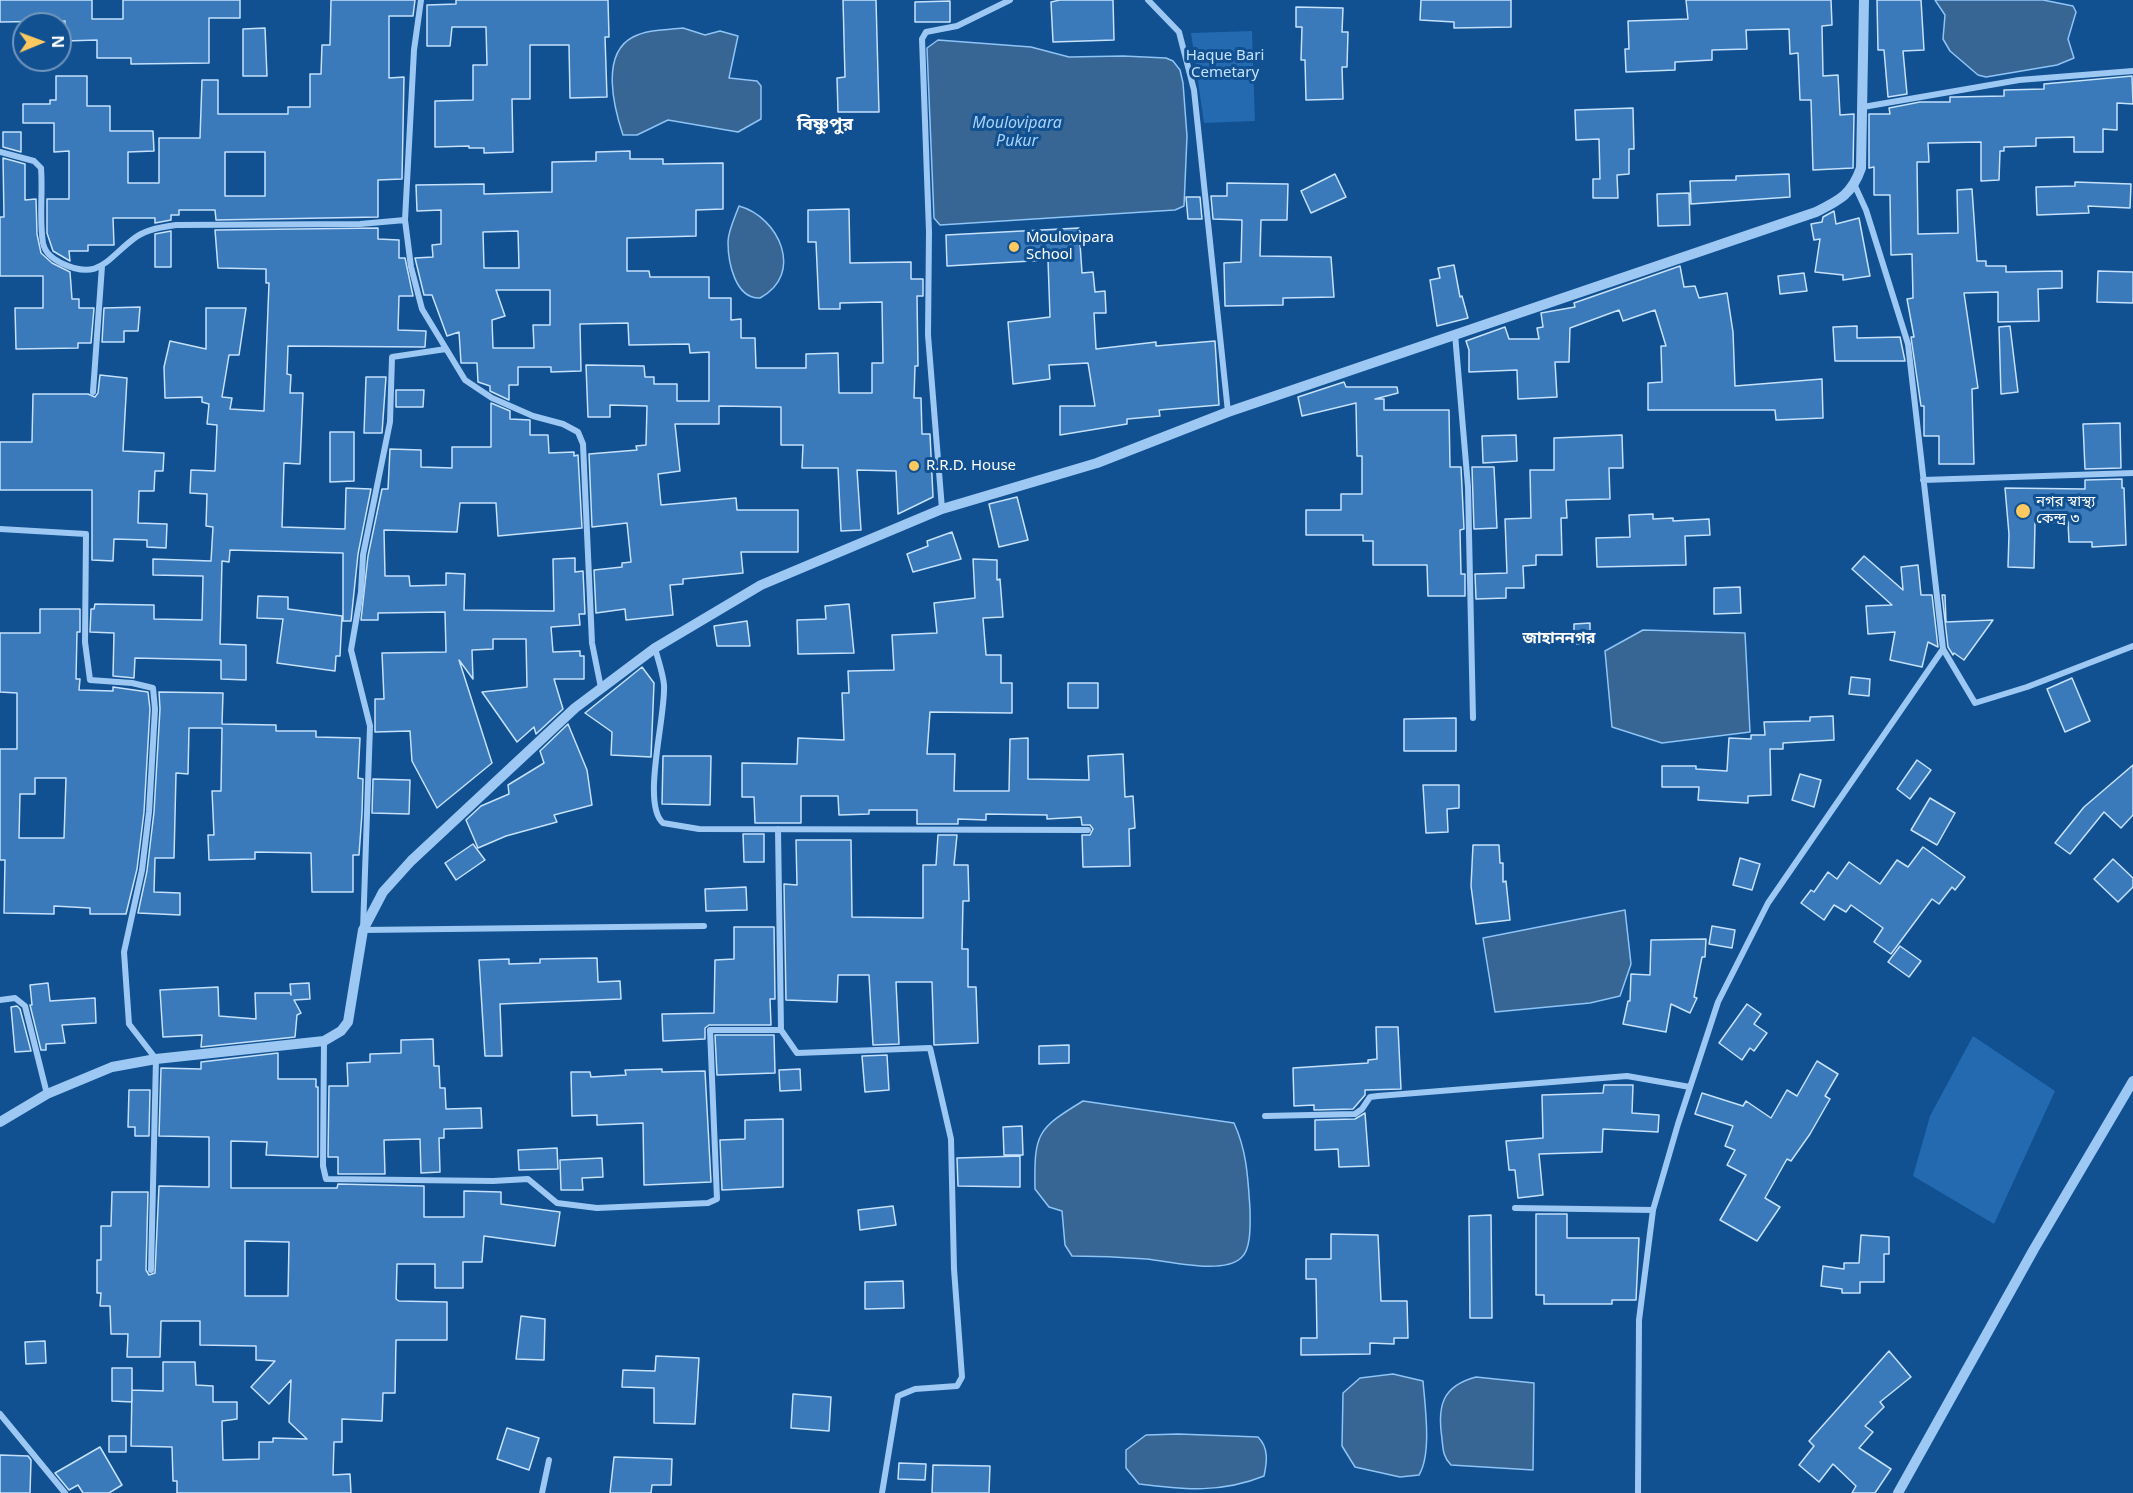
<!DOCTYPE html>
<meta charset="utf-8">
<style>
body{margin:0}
#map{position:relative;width:2133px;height:1493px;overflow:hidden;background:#115091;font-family:"Noto Sans",sans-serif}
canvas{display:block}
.north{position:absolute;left:12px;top:12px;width:60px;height:60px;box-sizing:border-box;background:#115091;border:2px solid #7096bd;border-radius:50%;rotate:89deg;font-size:16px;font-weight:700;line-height:24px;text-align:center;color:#fff}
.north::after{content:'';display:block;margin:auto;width:21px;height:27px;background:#ffc95f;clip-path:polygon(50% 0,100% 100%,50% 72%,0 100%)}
</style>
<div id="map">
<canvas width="2133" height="1493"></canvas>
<div class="north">N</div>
</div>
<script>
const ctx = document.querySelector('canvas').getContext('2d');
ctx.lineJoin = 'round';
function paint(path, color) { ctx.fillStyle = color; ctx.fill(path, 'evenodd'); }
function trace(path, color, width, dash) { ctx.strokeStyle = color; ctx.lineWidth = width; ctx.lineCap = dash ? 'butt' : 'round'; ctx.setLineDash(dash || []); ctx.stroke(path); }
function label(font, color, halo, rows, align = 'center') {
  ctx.font = font + ' "Noto Sans","Noto Sans Bengali",sans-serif'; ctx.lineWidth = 6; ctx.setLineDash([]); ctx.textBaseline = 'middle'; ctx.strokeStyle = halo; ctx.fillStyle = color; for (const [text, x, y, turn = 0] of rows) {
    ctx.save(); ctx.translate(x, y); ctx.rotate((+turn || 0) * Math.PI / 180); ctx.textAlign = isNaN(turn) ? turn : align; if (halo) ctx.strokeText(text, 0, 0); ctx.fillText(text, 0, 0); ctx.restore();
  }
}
const green = new Path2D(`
 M1252 31 1255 121 1204 123 1191 33Z
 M1973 1036 2055 1091 1994 1224 1913 1176 1930 1116Z`);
const water = new Path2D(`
 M1935 0H2043L2073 6 2076 12 2068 39 2074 58 2057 65 1986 77 1978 75 1950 51 1943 39 1945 15Z
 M683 28 705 35 720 31 738 36 729 78 757 81 761 86V119L738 132 668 120 637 135H623C614 108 600 54 633 37 648 29 667 30 683 28Z
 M938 40 1031 47 1069 57 1123 56 1166 58 1173 61 1180 70 1183 83 1187 136 1184 206 1175 210 940 225 934 218 927 48Z
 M739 206C779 217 805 274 760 298 735 299 728 262 728 242 728 231 735 217 739 206Z
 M1643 630 1745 633 1750 732 1662 743 1612 727 1605 651Z
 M1625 910 1631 964 1620 996 1590 1003 1495 1012 1483 938Z
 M1083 1101 1234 1123C1247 1151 1248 1179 1250 1209 1250 1221 1252 1249 1241 1258 1222 1275 1170 1261 1146 1259 1121 1257 1097 1256 1072 1256L1065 1245 1062 1211 1049 1207 1035 1189C1034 1133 1037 1129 1083 1101Z
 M1393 1374 1423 1381C1425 1406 1432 1454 1419 1475L1400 1477 1355 1467 1342 1446 1343 1393 1360 1378Z
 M1476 1377 1534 1383 1533 1470 1451 1465C1443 1457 1443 1449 1442 1439 1437 1406 1442 1386 1476 1377Z
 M1178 1434 1258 1437C1269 1448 1267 1462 1264 1476 1222 1493 1185 1490 1139 1484L1126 1468V1450L1146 1435Z`);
const building = new Path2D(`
 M0 0H92V19H123V0H240V18H209V63L131 64V58H97V40L65 41V21L0 22Z
 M331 0H415L413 16H389V78L404 77 402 179 378 180V217L216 220 215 210H179V215H171V220L155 223V218H113L114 245H88V251H69L70 261 53 251 47 233V199H69V151L54 152V123H23V104H50V100H56V76H87V106H110V131H153L154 151 128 152V183H159V138H200L202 80H218V114H288V107H310V74H321L322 45H330ZM225 152H265V196H225Z
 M456 0H608L609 37H605L607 97 570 98 569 45H530V99H512L513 152 484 153V148H469V146L435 147V101L473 100V65H487L486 27H452L450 46H427V5L456 4Z
 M843 0H876L879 112H838L837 78 845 77Z
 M1060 0H1113L1114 40 1053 42 1051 2Z
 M1421 0H1511V27L1454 28V22L1420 20Z
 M1686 0H1831L1832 25 1822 26 1823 76 1838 75 1840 115 1854 114 1853 168 1813 170 1811 100H1800L1798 53 1790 54 1789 29 1746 30 1747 49 1712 50V60L1675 62V70L1626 72 1625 49H1629L1628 21 1688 19Z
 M1877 0H1921L1924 50 1903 51 1907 94 1888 97 1884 50H1878Z
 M950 1V22H915V2Z
 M1296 7 1343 8 1342 32H1348L1347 67H1342L1343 99 1306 100 1305 60H1301L1302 27H1296Z
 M265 28 267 76H243V29Z
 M2132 76 2133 104 2117 103V130L2103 129V152H2074V137L2036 138V146L2004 147V151H2000L1999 180 1981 181V142L1928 143 1929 162H1917L1918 234 1958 233 1957 190 1972 189 1977 261H1986V266H2006V272L2062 271V288L2038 289 2039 321 1998 322V292L1964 293 1978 388 1972 389 1974 464H1939V436H1924V406H1921L1911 337H1914L1907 299 1913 298 1912 254 1891 255 1890 195H1874V167L1869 168V114H1890L1889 108 1920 102H1950V97H1954L2004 96V90L2044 89V84Z
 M1633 108 1634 149H1629V174L1617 175 1618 198H1593V179H1600L1599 139 1576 140 1575 110Z
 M3 132H21V152L3 147Z
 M630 151V159H663V164L723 163V209L696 210V236L627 238V271H649L650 277H709V298H731V320L741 319V338H755L756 368H806V354L838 353 839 393H872V363H883L882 302 840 303V309H819L816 242H808V210L849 209 850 263 911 262V279H923V296H917L918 366H915L914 398H921L922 434H930L933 497 898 514 896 471 857 470 861 530 841 531 838 468H802L803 445H781V407L719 406V424H675L680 471 658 474 661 505 736 498 737 510H798V552H741L743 573 683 579V584L670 585 673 615 626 620 625 609 596 613 594 570 622 567V563L631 562 627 523 592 527 589 454 637 450 636 446 646 445 647 406 610 405V417H588L586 365 644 366 645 377H654V384H677V401H709V352L690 353 689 344 629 345 628 323 580 324 581 371 551 372V367H518V385H509V400L490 391V386L478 382 477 363H461L459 332 447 336 432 295H424L415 258 433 257 432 245 441 244V210L417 211 416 185 484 184V194L552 192V162L596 161V152ZM518 231 519 268H484L483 232ZM496 290H550V325H533L534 348H493L492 320 505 316Z
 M3 158 25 164V200L36 199 37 234 41 253 52 263 70 272 72 299H79V308H94L91 343H78V348L16 349 15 308H43V276H0V217H4Z
 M1335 174 1346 197 1311 213 1301 191Z
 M1789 174 1790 197 1691 204 1690 181 1736 180V176Z
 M2075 182 2131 184 2130 208 2088 206 2089 213 2037 215 2036 187 2075 186Z
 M1227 183 1288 184 1287 220H1261L1260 256 1331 257 1334 297 1283 298V305L1225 306 1224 263 1241 262 1242 220 1213 219 1211 196H1227Z
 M1689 193 1690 225 1658 226 1657 194Z
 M1186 197H1200L1202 219H1188Z
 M1834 211 1836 224 1859 218 1870 276 1843 280V275L1815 272 1820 239 1814 240 1811 224 1822 222 1823 217Z
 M378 228V239L399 240V258H405L413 296H399L398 330 426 331 425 347 288 346 287 374 291 375 290 393H303L300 464 284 463 282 527 345 529 346 488 371 489 358 554 351 621H343V553L230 550 229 562 222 561 220 644 246 645V680L221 679V660L135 658 134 678 113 676 114 633 90 632 91 609H94L95 604 154 605V619L202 620 203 576 153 575V559L211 561 213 527 206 526 207 494 190 493 191 470 215 471 217 425 207 424 209 404 202 402V397L165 398 164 367 170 341 206 349V308H246L239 355H229L222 397 232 398 230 409 264 411 269 283H266V269L218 268 215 230Z
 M1079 228 1082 273 1093 272 1095 292 1105 291 1106 313H1094L1096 349 1156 342V346L1215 341 1219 405 1159 410 1160 416 1127 419V424L1060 435V406H1095L1088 363 1049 365 1050 379 1013 384 1008 322 1050 317 1048 260 947 266 946 235Z
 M171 231V267H155V234Z
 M1454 265 1460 297 1462 296 1468 318 1437 326 1430 280 1440 278 1438 268Z
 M1680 266 1684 287 1695 286 1699 298 1727 293 1733 332 1735 386 1822 379 1823 418 1776 420 1775 410H1648V383L1662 382 1661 346H1666L1655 310 1623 321 1619 310 1570 328 1569 362H1555L1557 397 1518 399 1517 370 1469 372V350L1466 341 1505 327 1509 339H1539L1537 328 1543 327 1541 313 1575 307 1574 303Z
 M2098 271 2133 272V303L2097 302Z
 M1804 273 1807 291 1780 294 1778 276Z
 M140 307 138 331H124V342H102L104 308Z
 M1857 326V338L1900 337 1905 361H1835L1833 327Z
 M2010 326 2018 392 2001 394 1999 327Z
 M100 375 127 378 123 451 164 453 163 471H155L154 491H139L138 523 167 524 166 548 147 547V540L114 539 113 561 92 560V490H0V442H32L33 394H88L95 397 98 393Z
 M366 377H386L382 433H364Z
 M1344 382 1346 387H1397L1398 393 1375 399H1384V410H1449L1450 467H1461L1464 529 1460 530 1461 574H1465V596H1428L1427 565H1373V541H1363V535H1306V510H1341V494H1362V456H1357L1356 403 1302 416 1298 397Z
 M396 390H424L423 407H396Z
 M491 403 510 411V419L530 420V435H548L549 453 574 452V456L578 455 582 528 498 536 496 503H460L457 532 384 530 385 576H409L410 586 446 585V573L465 574 464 610 554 611 553 559 575 558V572L583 571 585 614H579L580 625 551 627 553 652 580 651V656H584V679H554L563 709 536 734 534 727 517 742 482 692 527 687 526 639H493V649L472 650 473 679 459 660 492 763 437 808 412 761 410 731 375 732V699H384L382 653 446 652 445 612 378 613V620H361L368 556 382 489H388L390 449 421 450V467L452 468V447H491Z
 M2120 423 2121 468 2085 469 2083 424Z
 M330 432H354V481L330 482Z
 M1516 435 1517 461 1483 463 1482 436Z
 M1622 435 1623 468H1609L1610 499 1566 500 1567 518H1561L1562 555H1536V565L1523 566 1524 588H1506V598L1476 599 1475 574 1507 573 1505 519 1531 518 1530 470H1554V438Z
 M1472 467H1494L1497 528 1474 529Z
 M2122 479V488H2124L2126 545 2092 547V542H2069L2068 522 2035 523 2034 568 2008 567 2009 534 2005 488 2085 489V480Z
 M1017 497 1028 540 999 547 989 504Z
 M1653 514V519L1673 518V521L1709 519 1710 535 1685 536 1686 565 1597 567 1596 538 1630 537 1629 515Z
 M952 532 961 559 913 572 907 554 928 546 927 541Z
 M1864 556 1903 590 1901 567 1918 565 1921 595H1932L1938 647 1928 642 1922 667 1890 660 1895 632 1868 634 1866 606 1892 605 1852 569Z
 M973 559 997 560V580L1000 579 1003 617 983 618 986 655H1001V683H1012V713L930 712 927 754H955L954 791H1009L1010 739 1028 738V779L1089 780 1088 756 1123 754 1125 797 1133 796 1135 828 1129 829 1130 866 1083 867 1082 835H1090L1093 829 1090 825H1082L1081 817 1047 819V815L986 814V820L958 819V824H917V810H869V814L839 815 838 796H801V823H755L754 797H742V763L797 764 798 738 844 740 842 693H849L848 671 894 670 892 635 937 633 934 603 975 598Z
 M1740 587 1741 613 1714 614V588Z
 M1942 595H1945L1946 622 1993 620 1964 660 1954 653 1953 655 1948 647Z
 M258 596 288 597V609L342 616 340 656H336L335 671 277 663 283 619 257 618Z
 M849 604 854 653 798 654 797 620 826 619 825 606Z
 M40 609H80V632H77L76 679H80L79 690 113 691V687L148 692 150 709 144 812 137 869 126 914H90V908L54 906V914L4 913 5 860H0V749H17V693L0 692V633H40ZM35 778H66L64 838H19L20 794H35Z
 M747 621 750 646H717L714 626Z
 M1590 623V643L1574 644V624Z
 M642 667 654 683 651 757 611 755 612 732 585 713Z
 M1851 677 1870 679 1869 696 1849 694Z
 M2072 678 2090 721 2065 732 2047 689Z
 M1068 683H1098V708H1068Z
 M159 692 223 693 222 724 276 725V731H316V737L360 738 358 778 363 779 362 813 359 855H353V892H312L311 853 255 852V859L209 860 208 835H214L212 791H221L222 728H189L188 774 176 773 174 858H155L154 892 180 893V915L138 913 147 871 154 812 160 709Z
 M1833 716 1834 740 1783 743V749H1770L1771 795 1748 796V803L1698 800 1699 787H1662V766H1696V769L1727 771 1729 738 1751 739V735H1765L1764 722 1810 721V717Z
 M1456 718V751H1404V719Z
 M568 724 587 770 592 805 554 815 557 822 506 836 478 848 466 820 481 806 509 794 508 785 544 763 540 751Z
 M663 756H711L710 805 662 804Z
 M1917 760 1931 770 1910 799 1897 789Z
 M2133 765V815L2121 828 2104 812 2070 854 2055 843 2084 807Z
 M1800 774 1821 780 1814 807 1792 800Z
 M373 779 410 780 409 814 372 813Z
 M1423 785H1459V808L1447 809 1448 832 1426 833Z
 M1930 798 1955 813 1937 845 1911 830Z
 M743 834H764V862H744Z
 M938 835H957L954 865H968L969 901H963L962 949H968V987H976L978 1043 934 1045 932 982H896L899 1044 873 1045 869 975H838L837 1002 786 1000 784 884 797 885 796 840H851L852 917 923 918V865H936Z
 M473 844 485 860 456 880 445 863Z
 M1473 845H1499L1500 863H1503V882L1506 881 1510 920 1476 924 1471 886Z
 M1923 847 1965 877 1955 890 1952 887 1939 904 1932 899 1891 954 1874 942 1883 928 1851 905 1846 912 1834 905 1824 920 1801 903 1811 890 1814 892 1828 872 1837 879 1849 862 1880 884 1897 860 1908 867Z
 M1740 858 1760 864 1752 890 1733 885Z
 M2113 859 2133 878V887L2118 902 2094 879Z
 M746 887 747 910 706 911 705 889Z
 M1712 926 1735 930 1732 948 1709 944Z
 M734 927H774L775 999H770L771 1025H709L705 1028V1039L663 1041 662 1014 714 1013 715 960 734 959Z
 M1706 939 1705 957H1702L1694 997 1697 998 1690 1013 1671 1004 1666 1032 1623 1024 1628 1001H1630L1631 974 1650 975 1651 940Z
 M1900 946 1921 961 1909 977 1888 962Z
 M597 958 598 982 620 981 621 999 500 1004 502 1056H485L479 960 509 959V964L540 963V959Z
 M48 983 50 1001 95 998 96 1023 62 1025 65 1043 46 1044V1050H41L30 1005H32L30 985Z
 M309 983 310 999 294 1000 301 1013 297 1015 295 1037 201 1047 202 1035 163 1037 160 990 218 987 219 1016 256 1019 255 993H290L291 995 290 984Z
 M1747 1004 1761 1014 1754 1024 1767 1033 1754 1051 1750 1048 1742 1060 1719 1043Z
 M17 1006 20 1009 31 1051 15 1052 11 1007Z
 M1376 1027H1398L1401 1089 1365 1090V1095L1353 1109 1314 1110V1105L1294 1106 1293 1068 1368 1063V1060L1377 1059Z
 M715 1035H774L775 1073 717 1075Z
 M433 1039 434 1066H439L440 1088H445L446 1109 481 1108 482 1128 444 1129V1138H439L440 1172 421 1173 420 1139 384 1140 385 1174H338V1157H328L329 1086H348L347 1063 370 1062V1054L401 1053V1040Z
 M1069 1045V1063L1039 1064V1046Z
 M278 1053V1079H316V1087H318V1157L266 1155 267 1142 231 1141V1188H337L338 1184 424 1186V1217H464V1191L501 1192V1204L560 1212 555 1246 484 1236 482 1262H463V1288H435V1264H397L396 1299 399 1301 447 1302V1340H396L395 1393H383L382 1421 342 1419V1442H334L333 1475 350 1474 351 1493H177V1481H173L172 1447 131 1446 132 1390 163 1391V1362H195L196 1385 213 1386V1402H237V1419L222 1421 223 1460 259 1459V1442H273V1438L307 1439 289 1422 291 1380 269 1404 251 1387 275 1361 256 1360V1346L200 1345V1321H161L160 1357H127L128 1334H111L110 1306H100L101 1293H97V1260H101V1226H111L112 1192H148L146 1270 149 1275 155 1273 159 1186 209 1187V1137L159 1136 161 1068 201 1069V1062ZM245 1241 289 1242 288 1296H245Z
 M887 1055 889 1090 865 1092 862 1056Z
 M1817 1061 1838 1074 1825 1096 1830 1099 1810 1134 1791 1161 1787 1159 1765 1198 1780 1207 1757 1241 1720 1220 1746 1175 1727 1165 1735 1150 1725 1146 1733 1126 1695 1114 1702 1093 1743 1106 1746 1101 1771 1118 1787 1090 1797 1096Z
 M662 1069V1072L705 1071 711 1182 644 1185 643 1123 597 1125V1115L572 1116 571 1072H590L591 1077 626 1075 625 1070Z
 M800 1069 801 1090 780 1091 779 1070Z
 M1604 1085H1633L1632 1113 1659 1115 1658 1132 1603 1129 1602 1152 1539 1154 1543 1195 1518 1198 1515 1170H1509L1506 1141 1543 1138 1542 1095 1603 1093Z
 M129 1090H150L149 1136H135V1127H128Z
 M1365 1113 1369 1166 1339 1167 1338 1149 1315 1150V1120L1355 1119Z
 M783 1119V1187L722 1190 720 1140 745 1139V1120Z
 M1022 1126 1023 1155H1004L1003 1127Z
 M557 1148 558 1169 519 1170 518 1150Z
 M1020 1156V1187L958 1186 957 1158Z
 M602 1158 603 1177 582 1178 583 1190H561L560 1160Z
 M893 1206 896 1225 860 1230 858 1210Z
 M1536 1214H1567V1238H1639L1636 1300H1612V1304H1544V1295H1536Z
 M1491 1215 1492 1318H1470L1469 1216Z
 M1331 1234 1378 1235 1381 1301H1407L1408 1338H1394V1344L1370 1343V1354L1301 1355V1338H1317L1316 1279H1306V1259H1331Z
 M1861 1235 1889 1237V1254H1884V1282H1860V1293H1842V1289L1821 1286 1823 1266 1844 1269V1263H1859Z
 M903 1281 904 1308 865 1309V1282Z
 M521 1316 545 1319 544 1360 516 1359Z
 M45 1341 46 1363 26 1364 25 1342Z
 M1889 1351 1911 1377 1880 1402 1884 1407 1865 1426 1873 1432 1859 1448 1891 1469 1875 1493H1852L1856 1486 1833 1464 1819 1482 1799 1465 1814 1446 1809 1441Z
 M656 1356 699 1358 695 1424 654 1423V1388L622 1387 623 1370 655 1371Z
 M112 1368H132V1402L112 1401Z
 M793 1394 831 1397 829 1431 791 1428Z
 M507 1428 539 1438 529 1470 497 1459Z
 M109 1436H126V1452H109Z
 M100 1447 122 1485 109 1493H83L78 1485 69 1490 55 1473Z
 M0 1455 28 1456 31 1460 30 1493H0Z
 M614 1457 672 1459 671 1485H652L651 1493H610Z
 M899 1463 926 1464 925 1480 898 1479Z
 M933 1465 990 1466 989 1493H932Z`);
const minor = new Path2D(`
 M421 0 414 50 405 220 411 267 422 309 465 380 492 398 533 416 563 424 578 432 583 444 592 643 601 688
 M1148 0 1179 32 1194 90 1228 412
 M1863 107 2019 80 2133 71
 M0 152 34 161 41 168C43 193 39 219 43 243 45 253 52 258 61 263 100 282 107 258 136 237 148 229 162 227 176 225L360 224 405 220
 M1455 334 1468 487 1473 718
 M446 349 392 357 390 422 363 555 361 592 351 650 370 726 363 930 704 926
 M93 392 102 266
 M1923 480 2133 473
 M942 509 928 335 929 232 922 39 926 32 957 26 1010 0
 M0 529 86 534 85 642 90 680 132 683 153 688 155 709 149 812 142 870 124 952 129 1024 156 1059 151 1270
 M655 648C658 660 663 673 664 685 666 716 641 804 663 823L699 829 1088 830
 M1943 649 1975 703 2027 687 2133 646
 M778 829 781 1030
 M0 1000 15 998 25 1006 47 1094
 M324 1041 323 1166 326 1179 493 1181 528 1179 557 1203 597 1208 708 1203 717 1199 710 1030H781L797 1053 930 1048 951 1139 954 1269 962 1377 957 1386 915 1389 898 1396 882 1493
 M1265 1116 1355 1114 1362 1109 1370 1097 1378 1096 1627 1076 1690 1087
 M1515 1208 1653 1210
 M0 1414 65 1493
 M542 1493 549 1460
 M1638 1493 1639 1320 1653 1210 1678 1124 1718 1002 1768 903 1943 649 1908 344 1866 210 1855 186`);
const tertiary = new Path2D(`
 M0 1122 47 1094 112 1067 156 1059 324 1041 341 1031 348 1022 363 930 383 892 411 861 575 708 655 648 761 585 942 509 1097 463 1228 412 1816 212C1840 200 1852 194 1861 168L1864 0
 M1898 1493 2034 1249 2133 1081`);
const markers = [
 [1014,247,6,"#ffc95f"],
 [914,466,6,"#ffc95f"],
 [2023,511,8,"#ffc95f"]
];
const parkNames = [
 ["Haque Bari",1225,56],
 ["Cemetary",1225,73]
];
const poiNames = [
 ["Moulovipara",1026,238],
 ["School",1026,255],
 ["R.R.D. House",926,466],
 ["নগর স্বাস্থ্য",2036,502],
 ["কেন্দ্র ৩",2036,519]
];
const waterNames = [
 ["Moulovipara",1017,123],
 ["Pukur",1017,141]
];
const neighbourhoodNames = [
 ["জাহাননগর",1559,638]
];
const quarterNames = [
 ["বিষ্ণুপুর",825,125]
];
paint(green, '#236ab1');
paint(water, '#376594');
trace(water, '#8fc4f6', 1.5);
paint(building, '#3a79ba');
trace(building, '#c5e1fd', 1.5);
trace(minor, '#9dc8f3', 6);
trace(tertiary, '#9dc8f3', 10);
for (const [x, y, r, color] of markers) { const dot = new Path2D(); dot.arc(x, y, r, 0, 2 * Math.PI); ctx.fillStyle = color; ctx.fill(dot); trace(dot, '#115091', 2); }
label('15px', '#c5e1fd', '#115091', parkNames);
label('15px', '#fff', '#115091', poiNames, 'left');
label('italic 16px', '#a9d2fa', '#115091', waterNames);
label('bold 16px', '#fff', '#115091', neighbourhoodNames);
label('bold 18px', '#fff', '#115091', quarterNames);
</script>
